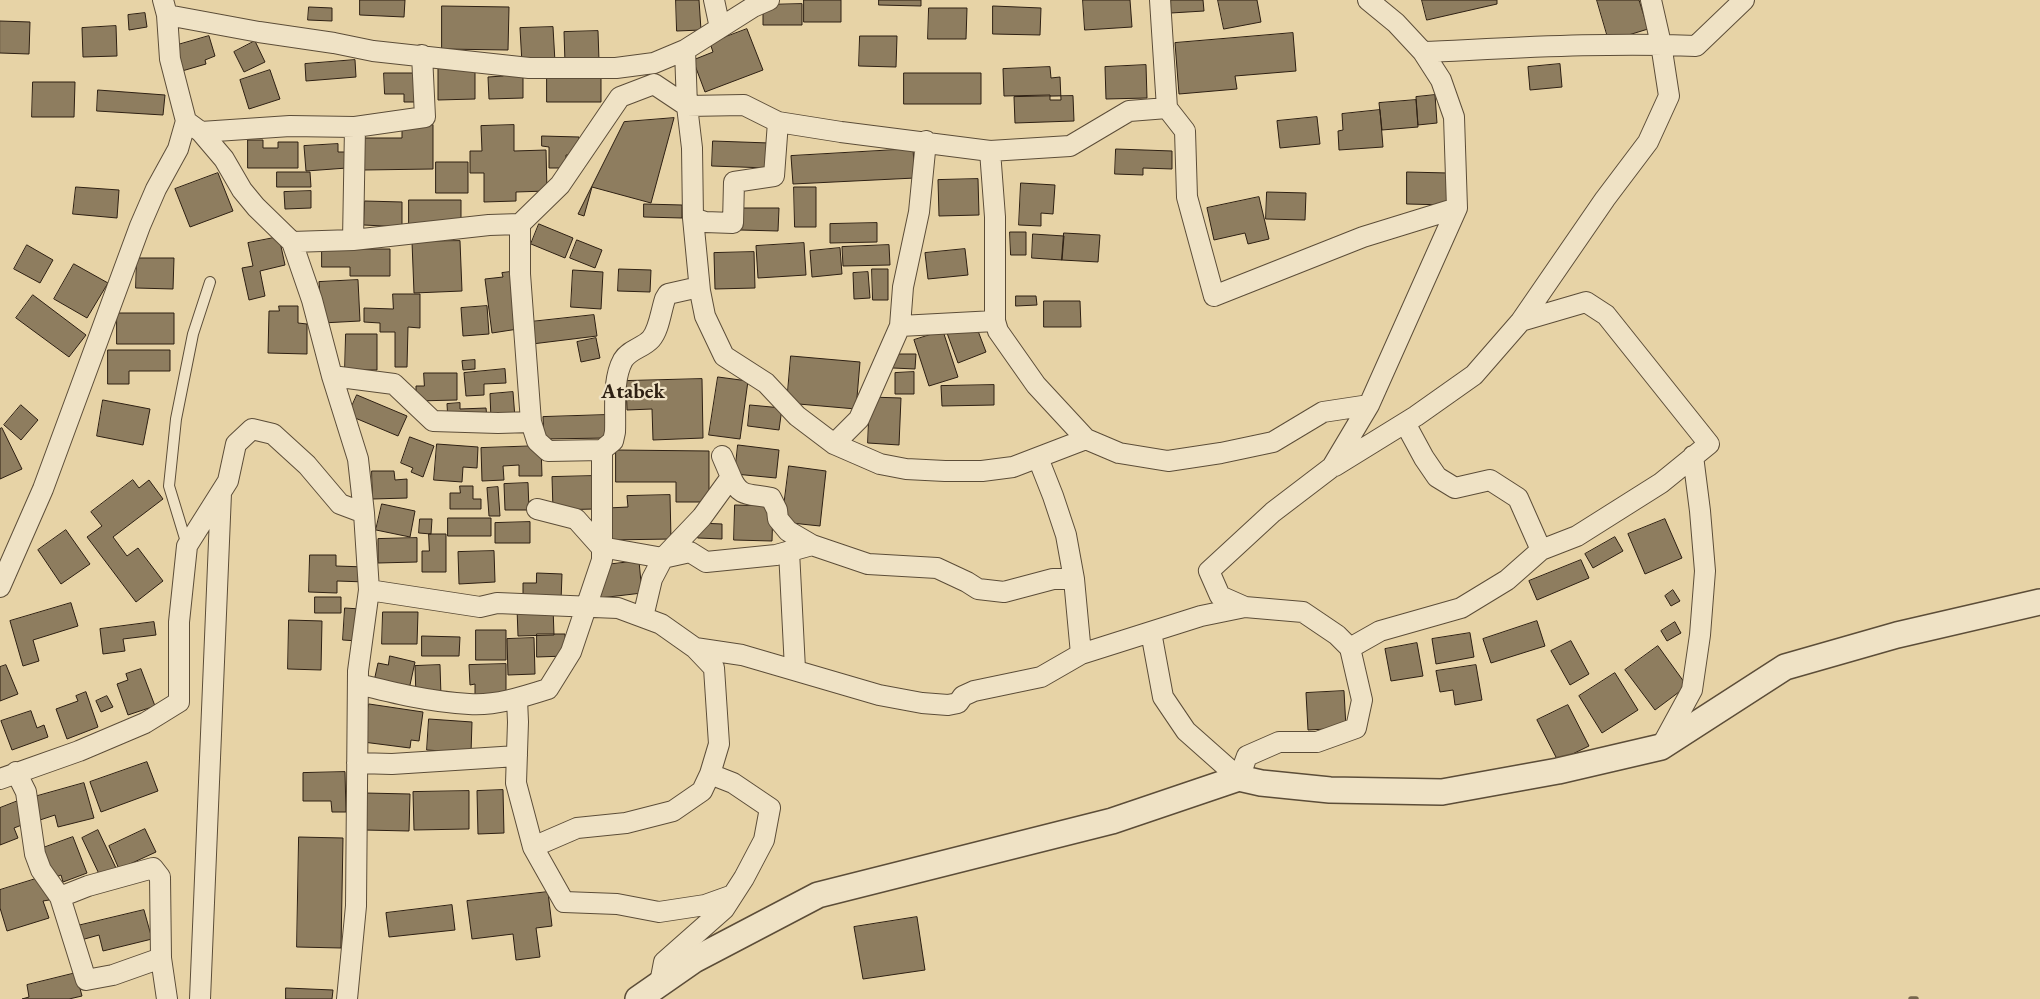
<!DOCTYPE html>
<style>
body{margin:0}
canvas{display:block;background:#e7d3a6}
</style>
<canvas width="2040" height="999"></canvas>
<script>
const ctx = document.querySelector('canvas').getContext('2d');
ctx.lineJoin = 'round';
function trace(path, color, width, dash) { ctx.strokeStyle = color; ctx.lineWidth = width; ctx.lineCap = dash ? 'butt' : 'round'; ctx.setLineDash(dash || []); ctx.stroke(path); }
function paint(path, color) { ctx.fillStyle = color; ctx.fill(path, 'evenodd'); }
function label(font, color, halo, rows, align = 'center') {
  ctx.font = font + ' "EB Garamond",serif'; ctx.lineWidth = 4.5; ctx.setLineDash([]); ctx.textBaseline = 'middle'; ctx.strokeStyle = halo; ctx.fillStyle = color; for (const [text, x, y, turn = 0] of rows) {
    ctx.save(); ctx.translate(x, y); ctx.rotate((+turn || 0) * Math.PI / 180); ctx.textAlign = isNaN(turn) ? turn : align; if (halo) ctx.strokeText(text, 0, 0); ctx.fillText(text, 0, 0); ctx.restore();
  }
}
const stream = new Path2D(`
 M1911 999H1916`);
const building = new Path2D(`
 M360 0H405L404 17 360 15Z
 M676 0H699L701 30 677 31Z
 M804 0H841V22H804Z
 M879 0H921V6L879 5Z
 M1083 0H1130L1132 27 1085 30Z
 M1171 0H1203L1204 11 1171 13Z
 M1218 0H1257L1261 22 1224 29Z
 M1422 0H1497V4L1427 20Z
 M1597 0H1639L1648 29 1609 41Z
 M802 4V25H763V5Z
 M442 6 509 7 508 50 442 49Z
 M993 6 1041 8 1040 35 993 34Z
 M309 7 332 8V21L308 20Z
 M929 8H967L966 39H928Z
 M145 13 147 27 129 30 128 15Z
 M0 21 30 22 29 54 0 53Z
 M116 26 117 56 83 57 82 28Z
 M553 27 555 62 522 64 520 28Z
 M747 29 763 70 705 92 693 60 713 52 710 43Z
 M598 31 599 61 565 63 564 32Z
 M1293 33 1296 71 1235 76 1237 89 1179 94 1175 43Z
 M209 36 215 56 205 60 206 64 182 71 174 46Z
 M860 36H897L896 67 859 66Z
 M255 41 265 62 244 72 234 52Z
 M355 60 356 77 306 81 305 64Z
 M1560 64 1562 87 1530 90 1528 67Z
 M1146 65 1147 98 1106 99 1105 67Z
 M475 67V99L438 100V68Z
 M1050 67 1051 78 1060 77 1061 100H1050V95L1004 96 1003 69Z
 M270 70 280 99 249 109 240 80Z
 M503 71H523V98L489 99 488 77 503 76Z
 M384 73H415V102H404V94H385Z
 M547 73H601V102H547Z
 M904 73H981V104H904Z
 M33 82H75L74 117H32Z
 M98 90 165 95 163 115 97 111Z
 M1435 95 1437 123 1418 125 1416 97Z
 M1073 96 1074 121 1015 123 1014 97Z
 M1416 100 1418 127 1382 130 1379 103Z
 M1380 110 1383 147 1339 150 1338 131 1343 130 1342 114Z
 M1317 117 1320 144 1280 148 1277 121Z
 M674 118 651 203 592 187 584 216 578 214 624 122Z
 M433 125V169L364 170 363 138H402V126Z
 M514 125V151L546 150 547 191 516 192V201L484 202V173H470V151H482L481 126Z
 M542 136 579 137 578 155H566V168H549V147L542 146Z
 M248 140H263V148H278V142H298V168H248Z
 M713 141 769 143 768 168 712 166Z
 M338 144V152H346L347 168 306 171 304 146Z
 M913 149 915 178 793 184 791 156Z
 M1116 149 1172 151V169L1143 168V175L1115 174Z
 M436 162H468V193H436Z
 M277 172H310L311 187H277Z
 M1407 172 1448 173V205L1407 204Z
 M218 173 233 211 190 227 175 189Z
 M978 179 979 215 939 216 938 180Z
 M1021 183 1055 185 1053 214 1041 213V226L1019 225Z
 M76 187 119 190 117 218 73 214Z
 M794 187H816V227H795Z
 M311 191V208L285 209 284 192Z
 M1267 192 1306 193 1305 220 1266 219Z
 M1259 197 1269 239 1248 244 1245 233 1214 240 1207 208Z
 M409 200H461V225L409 226Z
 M365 201 402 202V227L364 225Z
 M644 204 682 205V218L644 217Z
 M740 208H779L778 231 740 230Z
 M877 223V242L830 243V224Z
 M539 224 573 238 565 258 531 244Z
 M1010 232H1026V255H1011Z
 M1064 233 1100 235 1098 262 1062 260Z
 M1033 234 1064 236 1062 260 1032 258Z
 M279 237 285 265 260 271 265 296 249 300 242 268 253 266 248 243Z
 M577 240 602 250 595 268 570 258Z
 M460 241 462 291 414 293 412 242Z
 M804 243 806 275 758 278 756 246Z
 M27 245 53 260 40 283 14 269Z
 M889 245 890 265 843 266 842 247Z
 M840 248 842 274 812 277 810 251Z
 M322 249H390V276H350V267H322Z
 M965 249 968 275 928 279 925 253Z
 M754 252 755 288 715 289 714 253Z
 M137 258H174L173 289 136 288Z
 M74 264 108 283 87 318 54 299Z
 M619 269 651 270 650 292 618 291Z
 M872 269H888V300H873Z
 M573 270 603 272 601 309 571 307Z
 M510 272 518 329 492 333 485 279 503 277 502 273Z
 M868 272 870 298 854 299 853 273Z
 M358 280 360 321 322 323 319 282Z
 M393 294H420V328L408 327 407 367H395V332H380V323L364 322V308L393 309Z
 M33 295 86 335 69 357 16 318Z
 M1016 296H1036L1037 305 1016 306Z
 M1044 301H1080L1081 327H1044Z
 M279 306H298V323L307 324V354L268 353 269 311H279Z
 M487 306 489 334 463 336 461 308Z
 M117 313H174V344H117Z
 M594 315 597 336 532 344 530 322Z
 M975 323 986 352 958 363 947 333Z
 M943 331 958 377 929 386 914 340Z
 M346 334H377V370H345Z
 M596 338 600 358 581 362 577 342Z
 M108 350H170V371H129V384H108Z
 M894 354H916L915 369 893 368Z
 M791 356 860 362 856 409 787 403Z
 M475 360V369L463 370 462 361Z
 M505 369 506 383 484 384V395L466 396 464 373Z
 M914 372V394H895V373Z
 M424 373H457V400L416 401V386H424Z
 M718 377 748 381 740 439 709 435Z
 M702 379 703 438 653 440 652 409 627 410 626 381Z
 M994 385V405L942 406 941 386Z
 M513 392 515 418 491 420 490 394Z
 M357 395 407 416 398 436 348 415Z
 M870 397 901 398 899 445 868 443Z
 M103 400 150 409 143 445 97 436Z
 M460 403V409L486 408 487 418 448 421 447 404Z
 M21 405 38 420 21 440 4 425Z
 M750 405 782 408 779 430 748 426Z
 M606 415 607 438 544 439 543 417Z
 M2 428 22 469 0 479V429Z
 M410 437 434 446 423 477 411 472 413 468 401 463Z
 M437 444 478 447 477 468 463 467 462 482 434 480Z
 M738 445 779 450 776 478 735 474Z
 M541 446 542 476H519V465L503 466 504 480 482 481 481 448Z
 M616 450 709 451V502H676V482H616Z
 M789 466 826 471 820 526 782 522Z
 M372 471H394L395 480 407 479V498L373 499Z
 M594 476V509L553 510 552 477Z
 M133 480 139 488 149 480 163 499 113 537 127 556 138 548 163 581 136 602 87 537 102 526 91 512Z
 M528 483 529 510H505L504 484Z
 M460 486H473V499H481V509H450V493H460Z
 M498 487 500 516H489L487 488Z
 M670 495 671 539 608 540V508L628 507 627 496Z
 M382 504 415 511 410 537 376 530Z
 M735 505 773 506 772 541 734 540Z
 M448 518H491V536H448Z
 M420 519H432L431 534 419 533Z
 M1665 519 1682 558 1645 574 1628 534Z
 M530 522V543H495V523Z
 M699 523 722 524V539L698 538Z
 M66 530 90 564 61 584 38 550Z
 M429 534H446V572H422V551H429Z
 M1615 537 1623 551 1593 568 1585 554Z
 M417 538V562L378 563V539Z
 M494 551 495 582 459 584 458 552Z
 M310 555H336V566L366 567V582L337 581V593L309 592Z
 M1581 560 1589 578 1537 600 1529 581Z
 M639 561 642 593 600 598 596 566Z
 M537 573 562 574 561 601H523V583H536Z
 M1673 590 1680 601 1671 606 1665 596Z
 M315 597H341V613H315Z
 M71 603 78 626 33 640 39 661 23 666 10 621Z
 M553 607 554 635 518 636 517 608Z
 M345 608 360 609 358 641 343 640Z
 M383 612H418L417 644H382Z
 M289 620 322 621 321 670 288 669Z
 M1537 621 1545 646 1491 663 1483 639Z
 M154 622 156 635 123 639 125 651 103 654 100 629Z
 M1675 622 1681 633 1667 641 1661 631Z
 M476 630H506V660H476Z
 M1470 633 1474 657 1436 664 1432 639Z
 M537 634H565L566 656 537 657Z
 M422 636 460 637 459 656H422Z
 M534 638 535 674 508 675 507 639Z
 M1571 641 1589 674 1570 685 1551 651Z
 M1417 643 1423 676 1391 681 1385 649Z
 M1658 646 1687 686 1655 710 1625 670Z
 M390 656 415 662 408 694 373 686 378 663 388 665Z
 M506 664V696L475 697V684L470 685 469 665Z
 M6 665 18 694 0 701V667Z
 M440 665 441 696 416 697 415 666Z
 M1476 665 1482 700 1455 705 1453 690 1440 692 1436 671Z
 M141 669 155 706 128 715 117 684 128 680 126 674Z
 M1615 673 1638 710 1602 733 1579 696Z
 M1344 691 1346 728 1308 730 1306 693Z
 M86 692 98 727 67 739 56 709 78 701 76 696Z
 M107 696 113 707 101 712 96 701Z
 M369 704 423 712 419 741 411 740 410 748 363 742Z
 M1568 705 1589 746 1558 761 1537 720Z
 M31 711 37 728 44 725 48 737 12 750 1 721Z
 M429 719 472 722 471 753 427 750Z
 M147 762 158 791 101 812 90 782Z
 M345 772 346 812H332L331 801H303V773Z
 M84 783 94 818 58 827 55 815 40 820 34 797Z
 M503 790 504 833 478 834 477 791Z
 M469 791V829L414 830 413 792Z
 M365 793 410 794 409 831 364 830Z
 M18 801 27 823 14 828 18 838 0 845V808Z
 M145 829 156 852 119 869 109 846Z
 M98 830 116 868 100 876 82 838Z
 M73 837 87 873 63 882 61 875 54 878 43 848Z
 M299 837 343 838 341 948 297 947Z
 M42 877 49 900 43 901 49 918 7 931 0 908V890Z
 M548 892 552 926 536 928 540 957 516 960 513 934 472 939 467 901Z
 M452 905 455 930 389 937 386 913Z
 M144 910 152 939 103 951 99 935 81 940 77 926Z
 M917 917 925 970 863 979 854 927Z
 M76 973 82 996 69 999H22L29 997 27 985Z
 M286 988 333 990 332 999H286Z`);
const service = new Path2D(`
 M187 545 169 486 176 419 193 334 210 282`);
const minor = new Path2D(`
 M163 0 167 15 170 59 186 121 201 132 224 159 242 190 256 207 292 242 353 240 489 225 520 224 560 185 620 97 654 84 687 106 744 105 778 122 841 132 990 151 1070 146 1129 111 1167 108
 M714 0 720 28
 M1160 0 1167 108 1185 131 1187 197 1214 296 1363 237 1457 208
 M167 15 259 32 334 43 373 51 529 68H616L654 63 685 50 753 7 769 0
 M685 50 687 106 692 148 693 218 700 291 705 316 724 356 766 383 797 416 834 444 880 464 906 469 945 471H982L1013 467 1086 439
 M1423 52C1514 48 1605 42 1696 46L1744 0
 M201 132 290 126 355 127 425 117 422 55
 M990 151 995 217V321L998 331 1036 385 1086 439 1119 453 1168 461 1221 453 1273 442 1323 412 1369 405
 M693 218 705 222 733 223 734 182 774 176 778 122
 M353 240 355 127
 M292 242 312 300 332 376 358 459 364 513 369 590 358 671 356 906 347 999
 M900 326 995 321
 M332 376 394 384 433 421 498 423 531 422 520 274V224
 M531 422 537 441 548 451 602 450 613 441 615 432C616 410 612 380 623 360 630 349 643 348 651 339 659 330 661 311 665 299L668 294 699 287
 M1405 423 1424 458 1437 477 1455 488 1490 480 1518 498 1541 550
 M834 444 859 419 900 326 903 287 919 212 926 141
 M1038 458 1053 496 1066 535 1074 579
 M1335 466 1416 416 1474 375 1521 321 1605 199 1648 142 1669 96 1661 44 1651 0
 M731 477C740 499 751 493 771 498L777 510 778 519 788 531 812 545 868 564 937 568 967 582 978 589 1004 592 1053 579H1074L1081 654
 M537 509 576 519 601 547 663 558 690 552 706 562 776 555 812 545
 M789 551 795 669
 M0 587 43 489 140 226 156 189 178 149 186 121
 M369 590 480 607 497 603 618 608 661 624 695 648 742 655 879 695 922 703 948 705 958 703 963 696 974 691 1041 677 1081 654 1201 616 1245 607
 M643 617 652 579 663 558 702 517 731 477 722 456
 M1151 632 1163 697 1186 731 1239 778 1247 756 1279 742H1317L1356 728 1362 700 1350 648 1337 635 1303 612 1245 607 1220 596 1209 571 1273 512 1332 467 1369 405 1457 208 1454 117 1441 80 1423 52 1396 23 1368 0
 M1350 648 1380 631 1461 608 1507 580 1541 550 1577 536 1661 483 1709 444 1606 315 1586 302 1521 321
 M358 684C394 693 431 702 469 704 495 706 523 697 548 689L571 652 602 560V450
 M517 699 518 722 516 783 533 847 564 902 617 904 659 912 705 905 733 895
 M1661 747 1692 690 1700 635 1705 571 1700 511 1693 456
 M357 763 392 764 517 756
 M16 772 26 792 35 854 41 870 60 897 88 886 153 868 160 877 161 958 167 999
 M0 779 79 751 145 723 179 702V622L187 546 228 481 236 444 252 429 273 434 307 465 340 504 364 513
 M533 847 577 828 626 823 673 811 702 791 710 774
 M60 897 86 980 113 975 161 958
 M660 983 664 962 724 909 744 878 764 840 770 808 733 783 710 774 719 744 714 668 695 648
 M200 999 221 493`);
const tertiary = new Path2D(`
 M638 999 694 960 818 895 1112 821 1239 778 1261 783 1330 790 1442 792 1558 771 1661 747 1785 667 1897 635 2040 602`);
const quarterNames = [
 ["Atabek",633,392]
];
trace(stream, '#77674d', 5.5);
paint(building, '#8e7d5f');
trace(building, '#2e2013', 1);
trace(service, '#5c4d38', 12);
trace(minor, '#5c4d38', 22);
trace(tertiary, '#5c4d38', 28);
trace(service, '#efe2c5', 10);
trace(minor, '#efe2c5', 20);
trace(tertiary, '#efe2c5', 25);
label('bold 21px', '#2e2013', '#efe2c5', quarterNames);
</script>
